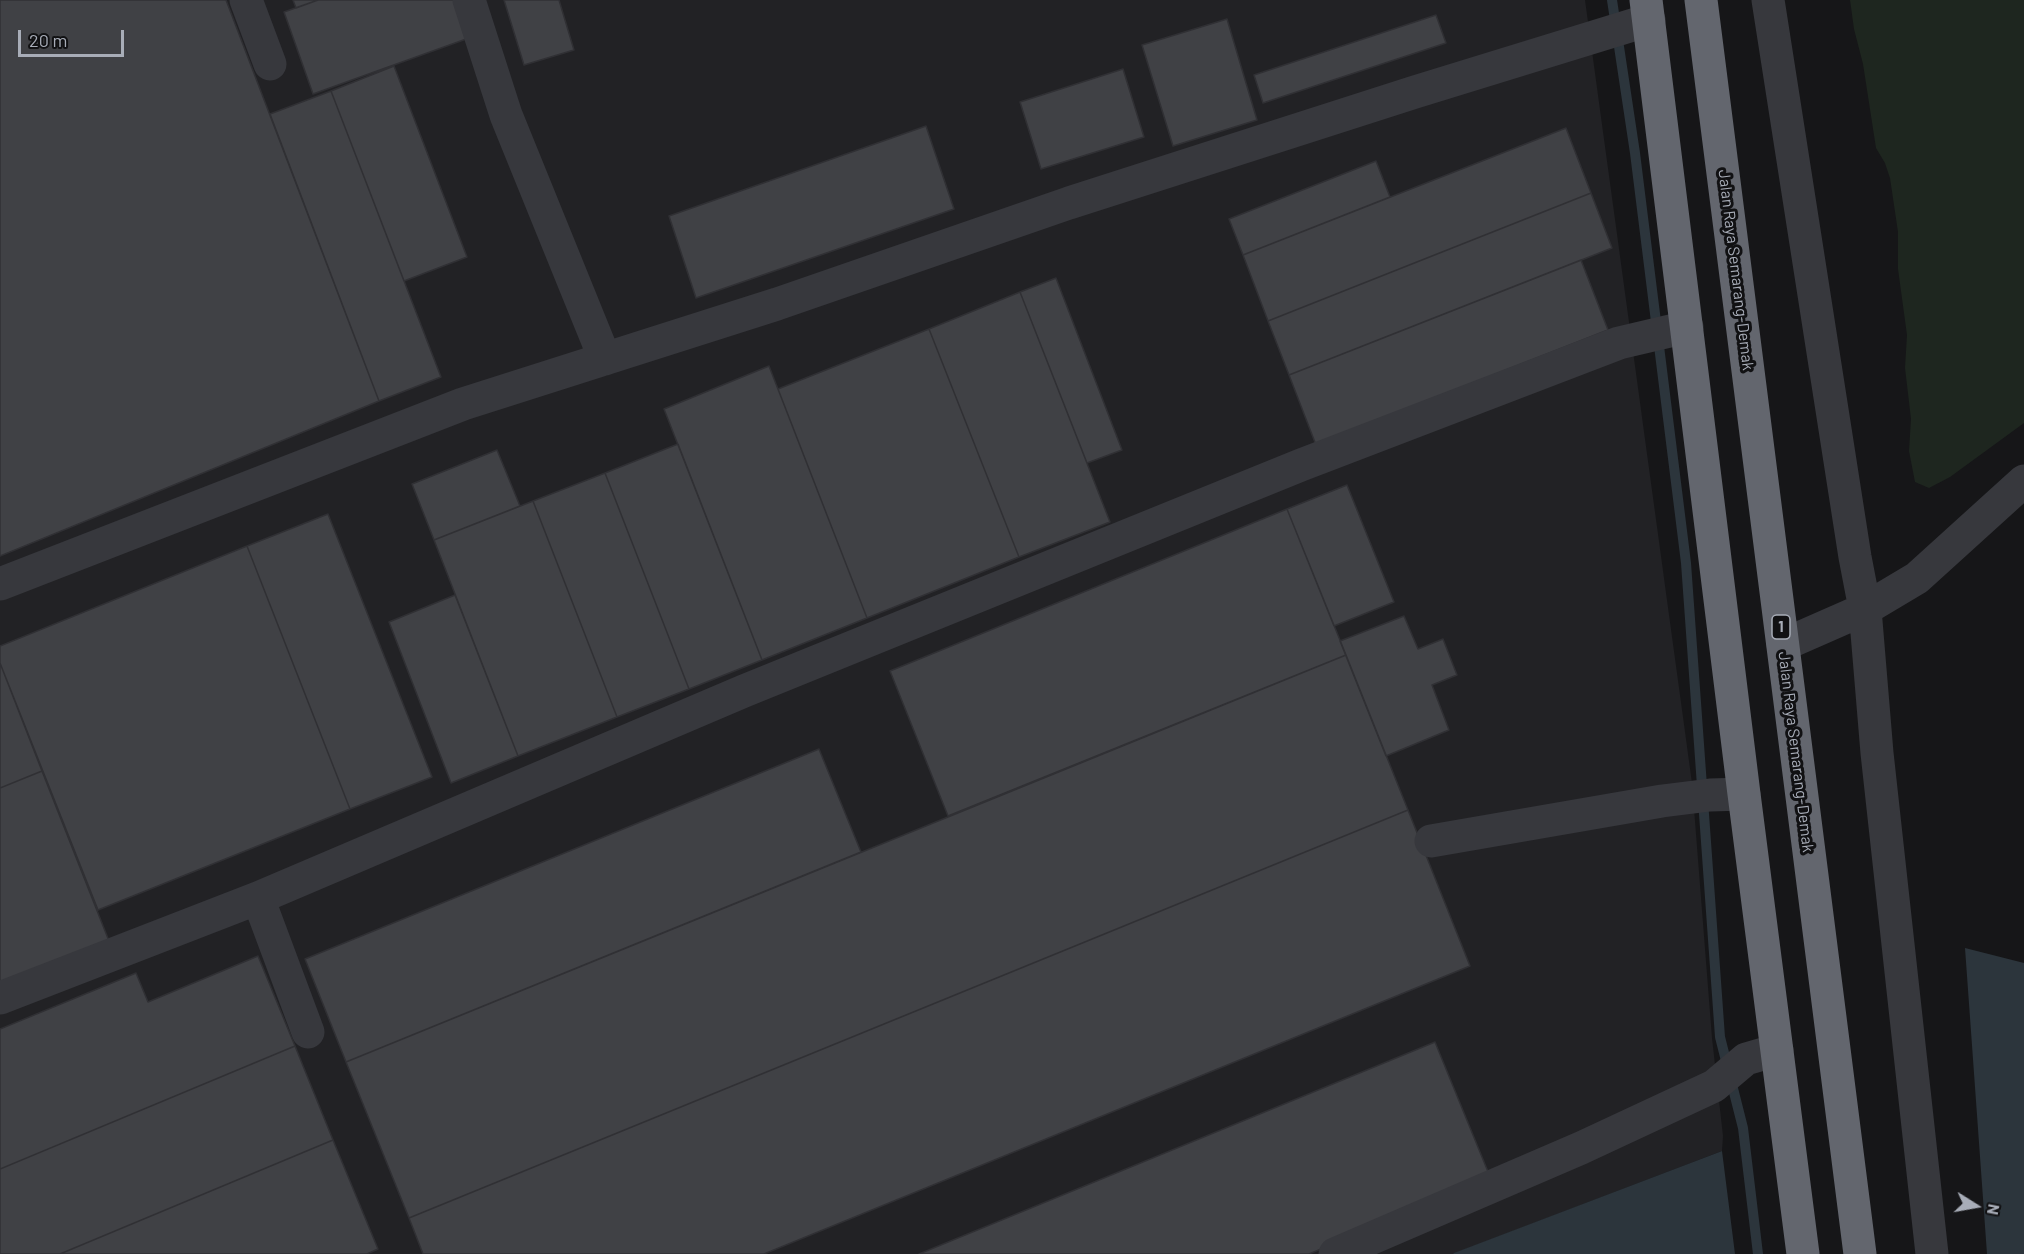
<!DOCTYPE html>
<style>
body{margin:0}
#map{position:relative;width:2024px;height:1254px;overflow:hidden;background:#161618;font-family:Barlow,sans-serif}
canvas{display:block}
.north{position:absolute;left:1946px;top:1176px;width:60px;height:60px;-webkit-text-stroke:4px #111113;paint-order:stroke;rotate:101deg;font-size:16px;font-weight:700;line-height:24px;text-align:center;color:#a8adb8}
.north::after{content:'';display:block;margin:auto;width:21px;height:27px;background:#a8adb8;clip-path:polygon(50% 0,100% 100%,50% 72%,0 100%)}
.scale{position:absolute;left:18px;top:30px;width:106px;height:27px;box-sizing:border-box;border:3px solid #a8adb8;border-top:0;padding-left:8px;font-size:18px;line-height:21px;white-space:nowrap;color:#a8adb8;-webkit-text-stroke:4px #111113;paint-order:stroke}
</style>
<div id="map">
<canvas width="2024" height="1254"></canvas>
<div class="north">N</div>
<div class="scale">20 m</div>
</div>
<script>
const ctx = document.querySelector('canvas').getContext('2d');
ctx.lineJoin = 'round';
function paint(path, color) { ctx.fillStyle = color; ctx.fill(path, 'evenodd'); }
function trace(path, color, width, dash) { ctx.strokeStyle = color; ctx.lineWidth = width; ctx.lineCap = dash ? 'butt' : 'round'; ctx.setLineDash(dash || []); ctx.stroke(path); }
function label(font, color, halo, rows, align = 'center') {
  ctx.font = font + ' Barlow,sans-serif'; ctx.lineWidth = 6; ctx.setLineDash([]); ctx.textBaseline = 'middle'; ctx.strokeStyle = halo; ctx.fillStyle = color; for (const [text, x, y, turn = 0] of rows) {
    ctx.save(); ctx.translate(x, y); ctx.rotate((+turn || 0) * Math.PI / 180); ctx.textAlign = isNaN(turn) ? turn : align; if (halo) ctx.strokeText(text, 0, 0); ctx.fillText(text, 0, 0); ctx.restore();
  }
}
const built = new Path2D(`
 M0 0H1585L1692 783 1712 1038 1723 1136 1722 1151 1453 1254H0Z`);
const green = new Path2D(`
 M1850 0H2024V423L1950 477 1929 488 1915 482 1909 451 1911 419 1905 368 1907 335 1898 269V232L1890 178 1885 163 1876 148 1863 64 1854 29Z`);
const water = new Path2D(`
 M1965 948 2024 963V1254H1987Z
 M1722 1151 1735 1254H1453L1454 1253Z`);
const stream = new Path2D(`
 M1612 0 1635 153 1686 563 1720 1037 1743 1128 1758 1254`);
const building = new Path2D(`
 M0 0H226L379 401 0 556Z
 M293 0H318L296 8Z
 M318 0H456L469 38 313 94 284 12Z
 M504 0H559L574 50 524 65Z
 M1436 15 1446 43 1263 103 1254 75Z
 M1227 19 1257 120 1173 146 1142 45Z
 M394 66 467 257 404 281 331 91Z
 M1123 69 1144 137 1041 169 1020 102Z
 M331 91 441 377 379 401 270 114Z
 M926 126 954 209 696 298 669 216Z
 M1566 128 1591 193 1268 321 1243 255Z
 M1376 161 1390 197 1243 255 1229 219Z
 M1591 193 1612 248 1289 375 1268 321Z
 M1581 260 1608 330 1316 445 1289 375Z
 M1056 278 1122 450 1087 463 1020 292Z
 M1020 292 1110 522 1019 557 929 329Z
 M929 329 1019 557 867 618 778 389Z
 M769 366 867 618 762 660 664 409Z
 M678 444 762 660 689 689 605 473Z
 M497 450 520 506 434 540 412 484Z
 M605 473 689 689 617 717 533 501Z
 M1347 485 1394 602 1334 626 1287 509Z
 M533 501 617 717 518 756 434 540Z
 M1287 509 1346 655 948 816 890 671Z
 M328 514 432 777 350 809 247 546Z
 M247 546 350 809 98 910 0 663V646Z
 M455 595 518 756 451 783 389 622Z
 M1404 616 1418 649 1443 639 1457 675 1432 685 1449 730 1386 756 1340 641Z
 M1346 655 1408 810 409 1218 346 1062Z
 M0 663 42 771 0 788Z
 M819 749 861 852 346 1062 305 959Z
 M42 771 109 941 0 984V788Z
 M1408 810 1470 966 764 1254H423L409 1218Z
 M258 956 295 1046 0 1169V1029L136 973 148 1002Z
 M1435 1042 1491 1179 1309 1254H919Z
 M295 1046 333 1140 60 1254H0V1169Z
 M333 1140 378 1249 367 1254H60Z`);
const minor = new Path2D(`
 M246 0 270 64
 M469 0 506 115 605 359
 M1768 0 1855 557 1865 609 1877 753 1932 1254
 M0 584 463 404 777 304 1069 203 1415 92 1649 20
 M1783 645 1865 609 1917 578 2024 481
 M1431 841 1662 801 1710 795 1744 794
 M258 898 308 1032
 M0 998 258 898 744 691 1301 465 1619 343 1687 327
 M1335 1254 1581 1148 1714 1086 1746 1059 1777 1050`);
const highway = new Path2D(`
 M1646 0 1744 794 1803 1254
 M1701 0 1860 1254`);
const shields = [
 [1781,627,18]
];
const shieldNames = [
 ["1",1781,627]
];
const streetNames = [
 ["Jalan Raya Semarang-Demak",1736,270,83],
 ["Jalan Raya Semarang-Demak",1796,752,83]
];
paint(built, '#222225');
paint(green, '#1e261f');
paint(water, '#2c353c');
trace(stream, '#2c353c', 10);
paint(building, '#404145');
trace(building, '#303034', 1.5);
trace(minor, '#37383d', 33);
trace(highway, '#63666e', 33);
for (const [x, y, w] of shields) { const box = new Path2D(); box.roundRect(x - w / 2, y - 12, w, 24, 4.5); ctx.fillStyle = '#111113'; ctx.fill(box); trace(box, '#a8adb8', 1.5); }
label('bold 15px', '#a8adb8', null, shieldNames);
label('16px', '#a8adb8', '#111113', streetNames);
</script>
